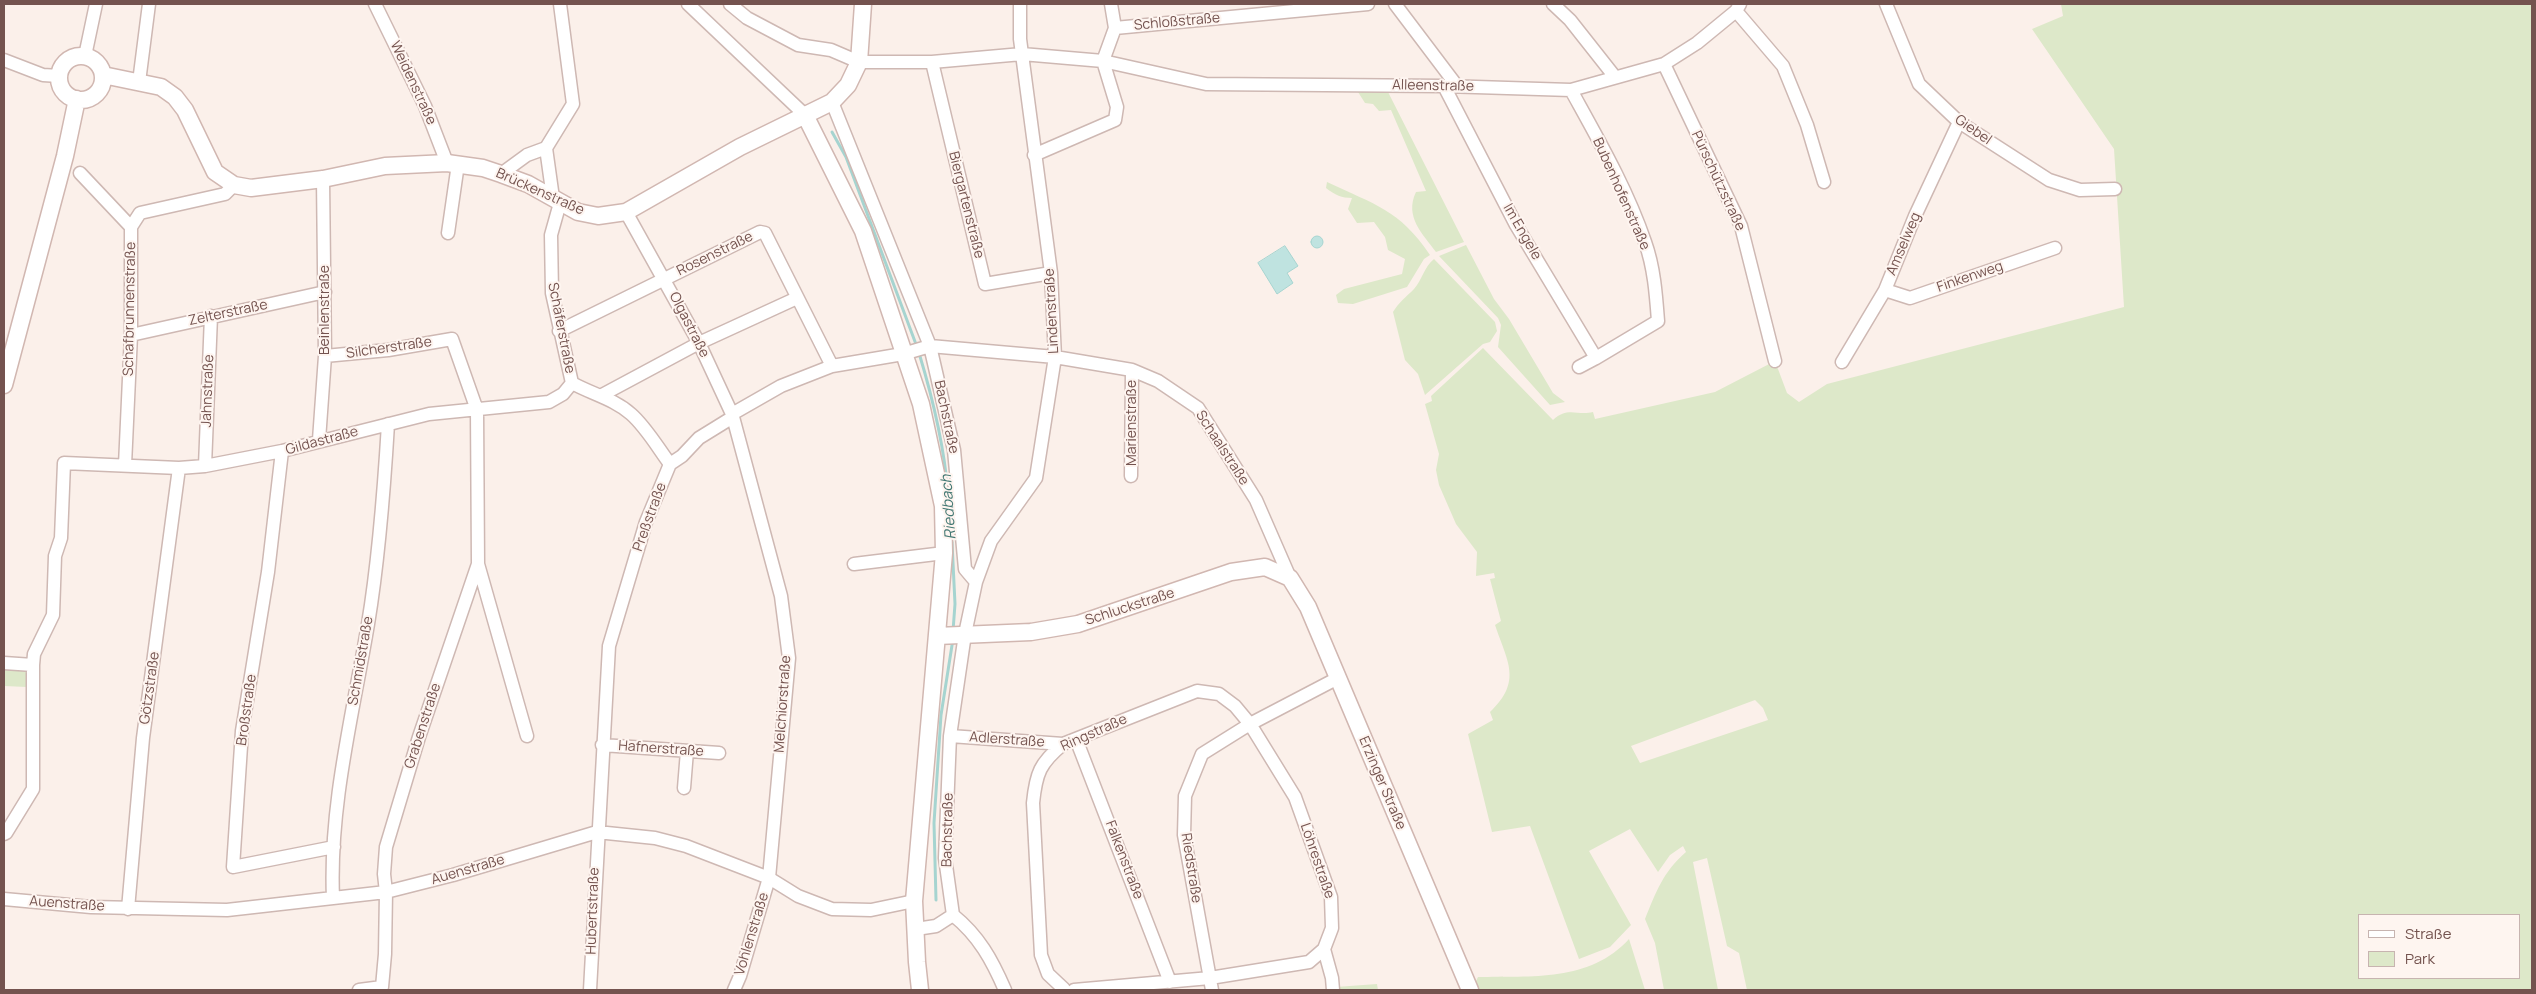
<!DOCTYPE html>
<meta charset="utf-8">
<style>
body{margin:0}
#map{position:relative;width:2536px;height:994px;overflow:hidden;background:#fbf0ea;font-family:Manrope,sans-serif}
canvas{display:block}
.frame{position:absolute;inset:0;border:5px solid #74534f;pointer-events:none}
.legend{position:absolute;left:2358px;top:914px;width:162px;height:65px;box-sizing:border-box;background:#fef5f0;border:1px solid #c7b4b0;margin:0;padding:6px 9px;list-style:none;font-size:15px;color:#74534f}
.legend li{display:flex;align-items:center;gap:10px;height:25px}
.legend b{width:25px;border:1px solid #c7b4b0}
</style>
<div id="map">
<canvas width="2536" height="994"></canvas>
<div class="frame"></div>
<ul class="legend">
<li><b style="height:6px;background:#fff"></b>Straße</li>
<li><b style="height:14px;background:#dde8c9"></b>Park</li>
</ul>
</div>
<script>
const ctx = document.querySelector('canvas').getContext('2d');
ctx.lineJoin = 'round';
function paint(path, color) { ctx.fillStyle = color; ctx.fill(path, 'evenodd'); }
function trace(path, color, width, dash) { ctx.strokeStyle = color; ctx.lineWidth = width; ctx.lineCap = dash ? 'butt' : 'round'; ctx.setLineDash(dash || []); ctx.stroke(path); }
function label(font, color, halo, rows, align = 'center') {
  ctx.font = font + ' Manrope,sans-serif'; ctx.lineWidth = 4; ctx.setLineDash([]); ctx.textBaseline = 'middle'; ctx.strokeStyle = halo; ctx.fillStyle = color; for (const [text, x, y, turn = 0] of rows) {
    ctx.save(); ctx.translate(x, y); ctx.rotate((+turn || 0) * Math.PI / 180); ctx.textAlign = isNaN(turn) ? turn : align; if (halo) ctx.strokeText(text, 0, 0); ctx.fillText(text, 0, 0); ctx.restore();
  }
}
const green = new Path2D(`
 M2061 4H2532V990H1747L1739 953 1727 946 1707 858 1693 862 1718 990H1664L1655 943 1645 919C1656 892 1663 872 1686 852L1683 846 1670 855 1658 872 1630 829 1589 851 1631 925 1610 947 1579 959 1530 826 1492 832 1468 734 1493 720 1490 712C1523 681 1507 661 1495 625L1501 621 1490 579 1495 578 1494 573 1476 576 1477 552 1456 524 1439 485 1436 470 1439 454 1425 404 1432 401 1431 396 1483 348 1553 420C1568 406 1577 416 1593 412L1595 419 1715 392 1775 361 1787 393 1799 402 1827 384 2124 307 2114 149 2032 29 2063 16ZM1755 700 1763 708 1768 720 1640 763 1631 746ZM2360 915H2520V978H2360Z
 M1358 92H1388L1464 242 1436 252C1423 234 1404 217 1416 192L1426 191 1391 110 1379 111 1373 104 1365 103Z
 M1327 182C1375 205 1399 209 1430 255L1424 259 1407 287 1353 304 1338 303 1336 295 1344 289 1402 274 1405 259 1388 250 1385 237 1374 222 1357 223 1348 209 1352 198C1342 198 1335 195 1326 188Z
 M1466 245 1494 299 1509 319 1553 393 1565 402 1550 405 1498 347 1501 325 1498 318 1439 256Z
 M1434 259 1495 322 1497 331 1490 342 1483 344 1425 395 1418 374 1405 360 1393 312C1399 302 1406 297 1414 289 1422 280 1424 267 1434 259Z
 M4 664 28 665 27 687 4 686Z
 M1629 939 1645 990H1476L1474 985 1478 977C1531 976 1590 982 1629 939Z
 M1377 984 1378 990H1336V987Z`);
const water = new Path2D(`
 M1311 242a6 6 0 1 1 12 0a6 6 0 1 1-12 0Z
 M1285 246 1298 266 1287 273 1293 283 1277 294 1258 263Z`);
const stream = new Path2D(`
 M832 132 846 157 917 347
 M919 353C933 399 944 445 948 493
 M952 542 955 604 953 631
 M936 900 934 823 941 715 953 639`);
const street = new Path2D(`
 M375 4 425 106 447 163
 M688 4 805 115
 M730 4 747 18 798 45 831 50 859 62H932L1022 54 1103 61 1206 84 1444 86 1571 90 1664 64 1697 43 1736 11 1740 4
 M1395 4 1457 86
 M1553 4 1570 20 1615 77
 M1886 4 1919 84 1959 122 2049 180 2080 190 2115 189
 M1736 11 1783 66 1807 125 1824 182
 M1115 28 1368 4
 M85 56 96 4
 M4 60 43 75 59 76
 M1103 61 1115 28 1111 4
 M932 62 985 284 1051 273
 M1664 64 1741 226 1775 361
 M139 82 149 4
 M1444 86 1516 225 1596 358 1579 367
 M1571 90C1598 139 1627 189 1645 242 1654 267 1656 294 1658 321L1596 358
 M832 102 930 346 954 450 965 569 976 582
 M546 148 573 104 560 4
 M546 148 553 198
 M1034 155 1115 120 1117 107 1103 61
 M80 173 131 227V335L125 465
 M501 174 527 155 546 148
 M560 203 551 235 552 293 572 383C592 394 614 399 631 414 646 427 658 448 670 464
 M626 212 699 343 732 414
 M131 227 140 213 225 194 234 185
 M448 233 458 164
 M1885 290 1910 298 2055 248
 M559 331 760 232 765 233 832 366
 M131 335 325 292
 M325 356 388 350 452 339 477 410 478 564 419 737 386 847 384 874 386 892 385 954 382 987 359 990
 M1842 362 1885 290 1915 216 1959 122
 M602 395 699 343 797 298
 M733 417 781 596 789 658 769 878 740 976 734 990
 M319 440 325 356 323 179
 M282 451 268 572 242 731 233 867 334 847
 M205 466 211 316
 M1131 476 1132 370
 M478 564 527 736
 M854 564 944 553
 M4 663 33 665
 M950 736 1063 744
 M1076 739 1170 982
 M602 745 719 753
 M684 788 687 751
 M4 834 6 833 33 789V665L34 654 53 615 55 556 61 538 64 463 179 468 205 466 282 451 429 414 549 402 563 394 572 383
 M333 898C329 806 353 714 368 624 379 558 384 491 388 424
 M4 899 91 907 227 910 386 892 453 875 597 832 655 838 686 846 769 878 798 896 832 909 871 910 914 901
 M128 909 143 738 179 468
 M953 915C979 936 992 960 1005 990
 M916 929 936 926 953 915 945 858 950 736 965 634 976 582 991 541 1036 478 1055 357 1051 273 1020 39V4
 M1324 949 1332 978 1333 990
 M1064 989 1048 974 1041 955 1033 803C1036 773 1040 763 1063 744L1197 691 1219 694 1235 706 1250 724 1295 797 1331 897 1332 928 1324 949 1309 962 1210 978 1074 990
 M590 990 609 646 646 522 670 464 682 456 699 438 733 417 732 414 781 386 832 366 903 354 930 346 1055 357 1132 370 1158 381 1198 408 1256 500 1290 578
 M1212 990 1184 835 1185 796 1202 754 1250 724 1338 678`);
const secondary = new Path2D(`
 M59 78a22 22 0 1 1 44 0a22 22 0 1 1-44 0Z
 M103 75 161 87 175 97 185 110 215 172 234 185 251 188 323 179 385 166 447 163 483 168 501 174 528 184 578 212 598 216 626 212 740 147 832 102 848 85 859 62 863 4
 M805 115 863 231 921 404 943 506 944 553 914 901 917 962 920 990
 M4 385 65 156 77 99
 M937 636 1031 632 1078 624 1231 572 1265 567 1290 578 1308 607 1470 990`);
const streetNames = [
 ["Schloßstraße",1177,22,-5],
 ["Weidenstraße",413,83,65],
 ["Alleenstraße",1433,86,1],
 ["Giebel",1973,130,35],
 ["Pürschützstraße",1718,181,65],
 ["Brückenstraße",540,192,24],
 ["Bubenhofenstraße",1621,194,66],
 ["Biergartenstraße",966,205,76],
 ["Im Engele",1522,232,60],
 ["Amselweg",1904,244,-67],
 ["Rosenstraße",715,254,-26],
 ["Finkenweg",1970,277,-19],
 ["Schafbrunnenstraße",130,309,-89],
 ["Beinlenstraße",325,310,-90],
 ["Lindenstraße",1052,311,-93],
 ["Zelterstraße",228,313,-12],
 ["Olgastraße",689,325,63],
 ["Schäferstraße",561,328,79],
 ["Silcherstraße",389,348,-8],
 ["Jahnstraße",208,391,-88],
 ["Bachstraße",946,417,78],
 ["Marienstraße",1132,423,-90],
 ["Gildastraße",322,441,-15],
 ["Schaalstraße",1222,448,57],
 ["Preßstraße",650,517,-70],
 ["Schluckstraße",1130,607,-18],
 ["Schmidstraße",361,661,-80],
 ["Götzstraße",150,688,-82],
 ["Melchiorstraße",783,704,-86],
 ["Broßstraße",247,710,-82],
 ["Grabenstraße",423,726,-72],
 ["Ringstraße",1094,733,-24],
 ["Adlerstraße",1007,740,4],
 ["Hafnerstraße",661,749,4],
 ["Erzinger Straße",1382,783,67],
 ["Bachstraße",948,830,-89],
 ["Falkenstraße",1124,860,69],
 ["Löhrestraße",1317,861,71],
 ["Riedstraße",1191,868,81],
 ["Auenstraße",468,870,-16],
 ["Auenstraße",67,904,4],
 ["Hubertstraße",593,911,-88],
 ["Vohlenstraße",752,934,-73]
];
const waterNames = [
 ["Riedbach",949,507,-94]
];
paint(green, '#dde8c9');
paint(water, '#bfe3e0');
trace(water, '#a6d4d0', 1);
trace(stream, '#a6d4d0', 3);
trace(street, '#ceb8b3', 15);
trace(secondary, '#d1b7b1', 19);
trace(street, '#fff', 12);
trace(secondary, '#fff', 16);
label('14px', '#74534f', '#fef5f0', streetNames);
label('italic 15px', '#437873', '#fef5f0', waterNames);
</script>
